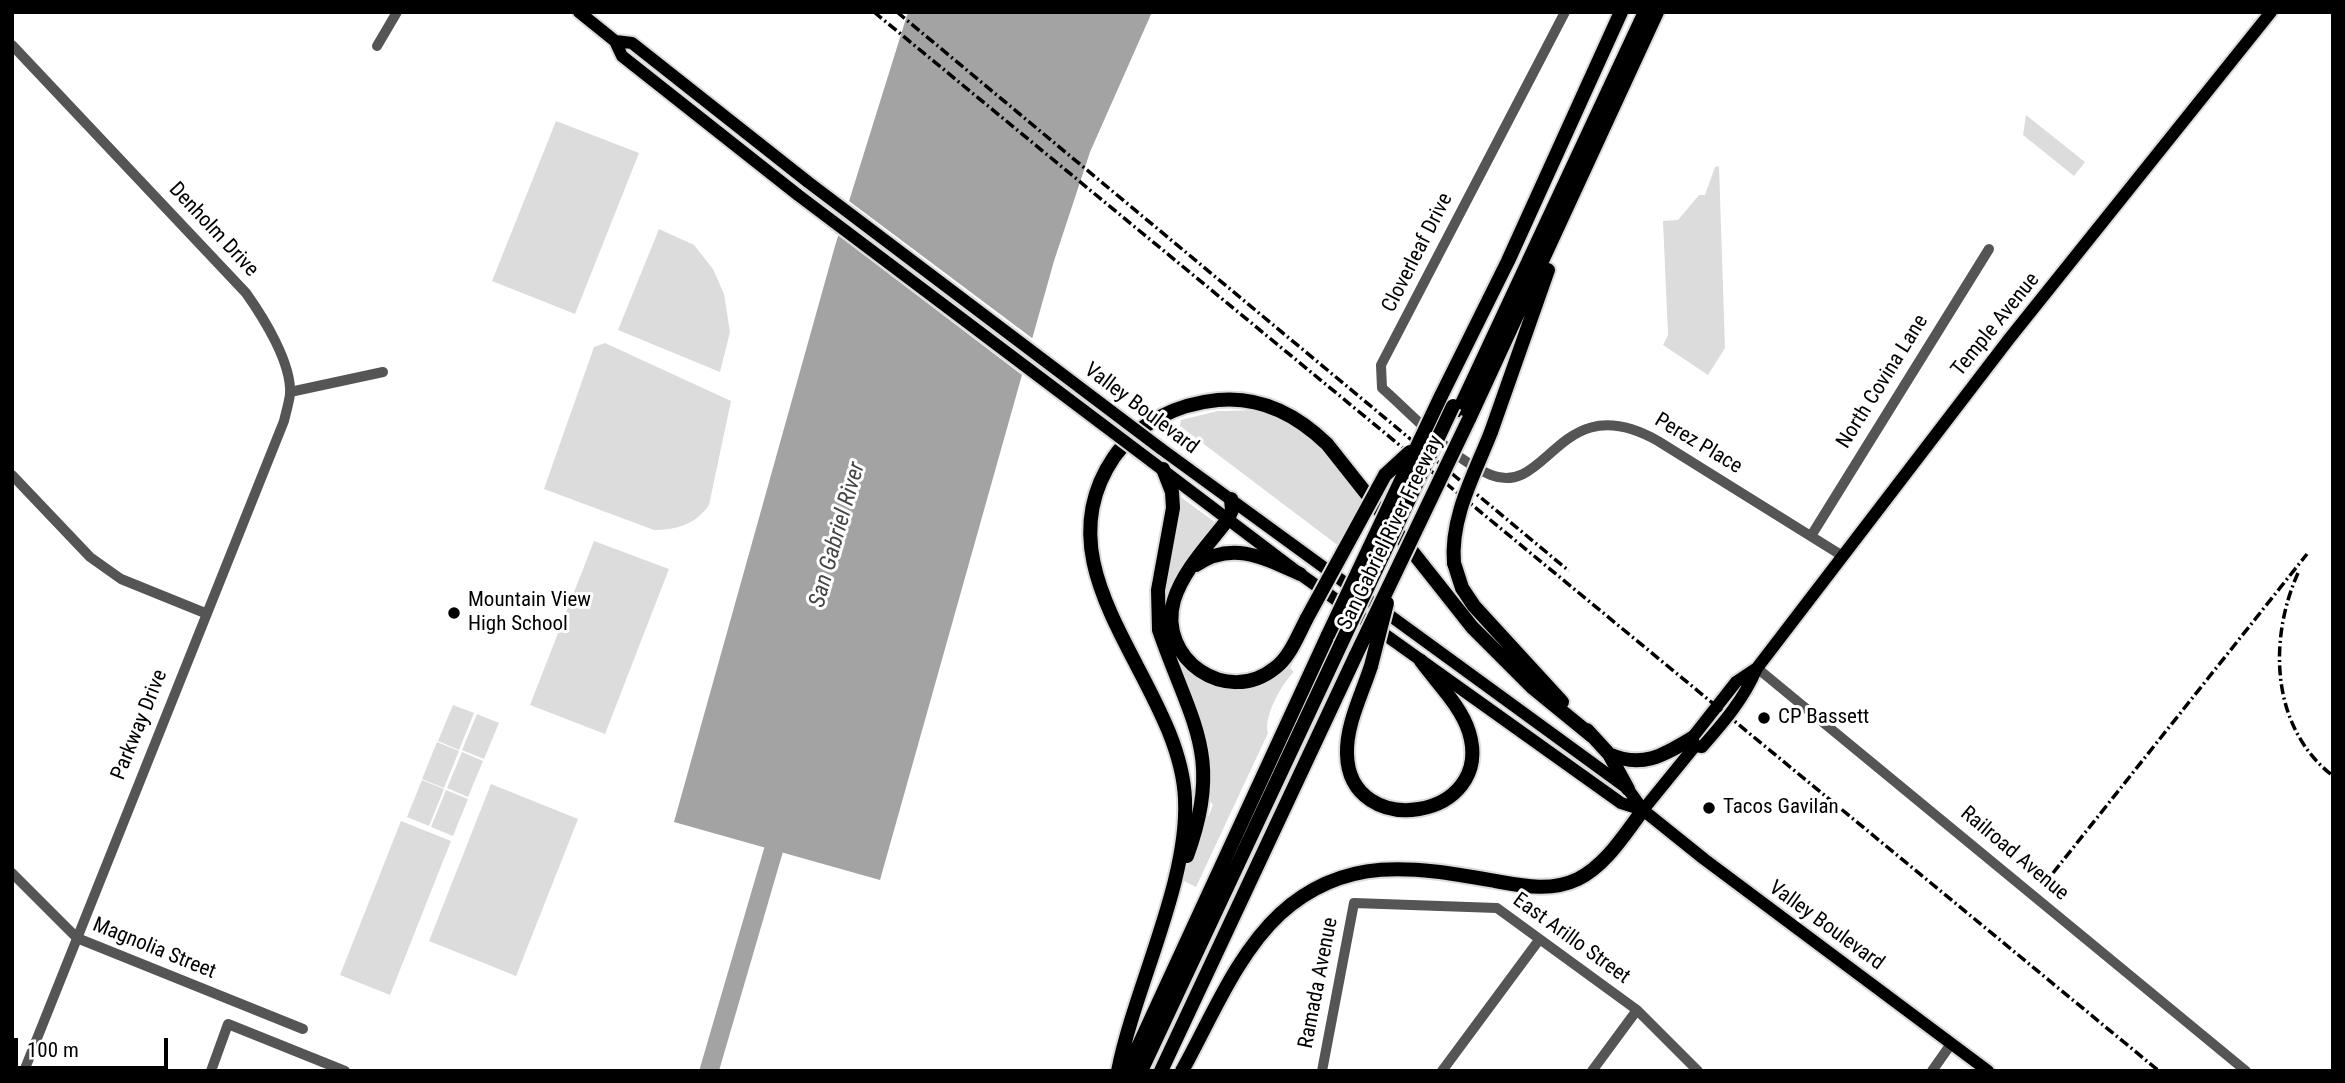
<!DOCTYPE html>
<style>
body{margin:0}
#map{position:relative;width:2345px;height:1083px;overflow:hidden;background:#fff;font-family:"Roboto Condensed",sans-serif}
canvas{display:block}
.frame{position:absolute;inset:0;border:14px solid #000;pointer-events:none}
.scale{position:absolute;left:14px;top:1038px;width:154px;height:32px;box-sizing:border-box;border:4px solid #000;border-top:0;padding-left:9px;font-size:21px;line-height:24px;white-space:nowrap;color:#000;-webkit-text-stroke:5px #fff;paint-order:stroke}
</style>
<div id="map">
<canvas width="2345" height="1083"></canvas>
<div class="frame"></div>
<div class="scale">100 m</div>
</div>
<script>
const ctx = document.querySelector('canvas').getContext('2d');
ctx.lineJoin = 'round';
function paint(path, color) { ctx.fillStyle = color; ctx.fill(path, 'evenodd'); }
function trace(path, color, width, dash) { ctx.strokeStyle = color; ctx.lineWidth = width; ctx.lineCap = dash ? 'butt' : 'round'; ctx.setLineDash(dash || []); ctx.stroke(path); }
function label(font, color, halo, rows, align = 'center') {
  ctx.font = font + ' "Roboto Condensed",sans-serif'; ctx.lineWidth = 6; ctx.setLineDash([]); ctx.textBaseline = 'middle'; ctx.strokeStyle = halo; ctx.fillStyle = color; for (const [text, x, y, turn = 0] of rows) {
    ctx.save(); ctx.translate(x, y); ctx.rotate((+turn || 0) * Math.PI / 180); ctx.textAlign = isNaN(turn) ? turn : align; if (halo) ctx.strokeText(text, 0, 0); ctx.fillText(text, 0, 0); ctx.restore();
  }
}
const green = new Path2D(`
 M2026 115 2085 162 2074 176 2023 135Z
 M556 121 639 153 575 314 492 281Z
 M1719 166 1725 348 1708 375 1663 345 1668 335 1663 221 1678 220 1699 195H1705L1715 167Z
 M659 229 694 245 713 269 724 294 730 332 720 372 618 330Z
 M605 343 731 401 709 505C696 524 677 530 654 530L544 489 594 347Z
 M1218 411C1232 411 1248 410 1262 411 1309 417 1339 470 1366 504L1340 547 1180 426 1181 420Z
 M1178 495 1216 523 1175 580 1170 593 1191 669 1260 684 1274 678 1298 654 1290 668 1294 672C1282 683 1263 717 1268 733L1196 887 1182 880 1213 805 1210 801C1219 753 1196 711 1178 668 1173 655 1166 641 1164 628 1158 582 1182 540 1178 495Z
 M594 541 669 569 605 734 530 705Z
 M453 705 474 713 459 750 438 741Z
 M477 714 499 723 484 759 462 750Z
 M437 742 459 751 444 788 422 779Z
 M462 752 483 761 468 797 447 788Z
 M422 780 444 789 429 826 407 817Z
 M491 784 578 819 516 976 429 941Z
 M446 790 468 799 453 836 431 827Z
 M401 821 451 841 390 995 340 975Z`);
const water = new Path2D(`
 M908 12H1152L1090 152 1054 261 880 880 674 822 835 246Z`);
const pier = new Path2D(`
 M845 198 1036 341 1026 378 835 233Z`);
const river = new Path2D(`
 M709 1071 780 828`);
const minor = new Path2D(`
 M1565 12 1381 365 1382 388C1414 416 1453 460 1491 475 1549 498 1559 385 1658 441L1841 555
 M12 45 246 293C263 317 292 363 290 394 289 403 286 412 284 421L24 1071
 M377 46 397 12
 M290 392 383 372
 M12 475 90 557 121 579 205 613
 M1811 536 1989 249
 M1757 668 2246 1071
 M12 873 77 938 303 1029
 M211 1071 228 1024 345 1071
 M1322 1071 1354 903 1497 908 1637 1010 1698 1071
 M1442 1071 1539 940
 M1592 1071 1637 1010
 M1932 1071 1951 1044`);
const major = new Path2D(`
 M579 12 615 41 622 56 798 195
 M615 41 632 43 808 182
 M1160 448 1628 789 1643 810 1704 859 1988 1071
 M1151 461 1300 574 1621 803 1643 810
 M1695 745 1692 738 1736 682 1757 668
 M1643 810 1695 746 1702 747C1724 722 1744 699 1757 668L2009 339 2271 12`);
const highway = new Path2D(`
 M1441 396 1508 261 1621 12
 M1459 410 1645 12
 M1469 419 1657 12
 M1491 432 1548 270
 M1163 469 1172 492 1173 508 1158 590 1159 630C1191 723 1224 756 1187 856
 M1231 499 1232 510 1228 519C1210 543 1183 570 1174 600 1157 659 1227 707 1275 668 1290 657 1298 635 1307 618
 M1454 563 1462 588 1474 606 1562 702
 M1196 565C1232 540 1265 558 1300 574
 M1371 666C1362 694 1346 725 1347 754 1349 842 1496 820 1469 732 1461 706 1437 683 1421 661
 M1587 730 1609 754 1628 789
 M1609 754C1642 769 1664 755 1692 738
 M1118 1071C1135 986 1189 882 1185 799 1180 682 1034 574 1114 457 1138 423 1176 404 1218 400 1260 396 1297 415 1327 444L1472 627 1532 687 1592 736
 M1127 1071 1328 635
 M1141 1071 1341 644
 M1161 1071 1356 655
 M1182 1071C1211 1019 1236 955 1280 914 1346 854 1415 867 1495 881 1523 886 1551 892 1578 879 1606 865 1624 835 1643 810`);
const rail = new Path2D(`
 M874 12 2159 1071
 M897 12 1569 571
 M2298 573C2268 640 2271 728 2333 776
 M2053 873 2307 554`);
const majorBridge = new Path2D(`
 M808 182 1160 448
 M798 195 1151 461`);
const highwayBridge = new Path2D(`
 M1454 563C1450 517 1475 473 1491 432
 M1307 618 1385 475 1410 452
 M1328 635 1441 396
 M1341 644 1453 406
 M1356 655 1469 419
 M1371 666 1387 603`);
const markers = [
 [454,613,7,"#000"],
 [1764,718,7,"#000"],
 [1709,808,7,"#000"]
];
const streetNames = [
 ["Denholm Drive",213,230,47],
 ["Cloverleaf Drive",1418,253,-63],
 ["Temple Avenue",1996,325,-51],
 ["North Covina Lane",1883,382,-58],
 ["Valley Boulevard",1141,409,37],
 ["Perez Place",1698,444,31],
 ["San Gabriel River Freeway",1391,533,-64],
 ["Parkway Drive",140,725,-68],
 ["Railroad Avenue",2014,854,40],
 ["Valley Boulevard",1826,926,36],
 ["East Arillo Street",1571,939,36],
 ["Magnolia Street",154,949,22],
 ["Ramada Avenue",1319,983,-79]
];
const poiNames = [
 ["Mountain View",468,601],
 ["High School",468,625],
 ["CP Bassett",1778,718],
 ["Tacos Gavilan",1723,808]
];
const waterNames = [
 ["San Gabriel River",838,535,-74]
];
paint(green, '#dcdcdc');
paint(water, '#a3a3a3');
paint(pier, '#fff');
trace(river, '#a3a3a3', 19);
trace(major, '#dbdbdb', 16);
trace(highway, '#dbdbdb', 18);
trace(minor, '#555', 10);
trace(major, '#000', 12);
trace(highway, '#000', 14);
trace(rail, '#000', 3.5, [10, 3.5, 2, 3.5]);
trace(majorBridge, '#dbdbdb', 16, []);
trace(highwayBridge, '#dbdbdb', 18, []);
trace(majorBridge, '#000', 12);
trace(highwayBridge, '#000', 14);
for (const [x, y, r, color] of markers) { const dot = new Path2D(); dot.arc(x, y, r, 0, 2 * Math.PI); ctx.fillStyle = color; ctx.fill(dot); trace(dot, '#fff', 2.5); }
label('21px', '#000', '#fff', streetNames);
label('21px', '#000', '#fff', poiNames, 'left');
label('italic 23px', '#444', '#fff', waterNames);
</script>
